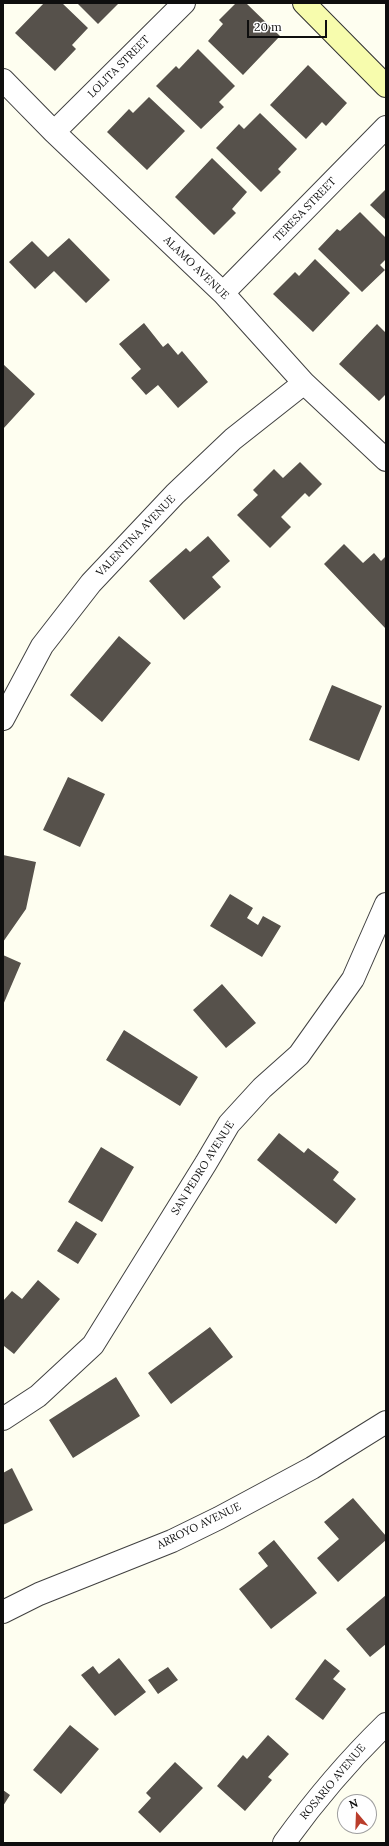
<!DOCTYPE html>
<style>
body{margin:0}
#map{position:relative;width:389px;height:1846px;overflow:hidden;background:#fefef0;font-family:Lora,serif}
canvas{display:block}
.frame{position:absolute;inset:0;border:4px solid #0e0e0e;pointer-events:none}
.north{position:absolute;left:337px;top:1794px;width:40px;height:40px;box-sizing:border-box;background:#fff;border:1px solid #9f9f9f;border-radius:50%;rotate:341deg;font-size:11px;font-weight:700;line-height:16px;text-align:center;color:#0e0e0e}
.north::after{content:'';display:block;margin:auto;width:14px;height:18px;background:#ba3d2b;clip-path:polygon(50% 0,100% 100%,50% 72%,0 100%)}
.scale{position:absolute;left:247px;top:20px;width:80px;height:18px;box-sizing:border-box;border:2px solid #0e0e0e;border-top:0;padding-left:5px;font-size:12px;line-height:14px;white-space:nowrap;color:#0e0e0e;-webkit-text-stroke:3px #fff;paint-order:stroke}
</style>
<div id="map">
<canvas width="389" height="1846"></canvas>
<div class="frame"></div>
<div class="north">N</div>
<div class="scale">20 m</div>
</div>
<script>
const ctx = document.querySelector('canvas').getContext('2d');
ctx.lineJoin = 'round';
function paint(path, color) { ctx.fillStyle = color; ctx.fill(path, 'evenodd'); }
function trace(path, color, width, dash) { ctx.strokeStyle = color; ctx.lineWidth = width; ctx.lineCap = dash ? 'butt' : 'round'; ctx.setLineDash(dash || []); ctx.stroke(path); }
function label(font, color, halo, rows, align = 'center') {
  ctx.font = font + ' Lora,serif'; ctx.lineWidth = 4; ctx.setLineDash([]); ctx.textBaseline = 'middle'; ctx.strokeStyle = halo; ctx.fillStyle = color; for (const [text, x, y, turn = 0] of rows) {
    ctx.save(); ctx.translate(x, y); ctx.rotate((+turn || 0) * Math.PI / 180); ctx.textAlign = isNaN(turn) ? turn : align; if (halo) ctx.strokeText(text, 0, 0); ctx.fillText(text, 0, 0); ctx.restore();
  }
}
const building = new Path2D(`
 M44 3H62L88 28 72 45 76 49 55 71 15 33Z
 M77 3H116L118 4 98 24Z
 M236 3H246L280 36 243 75 208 41 223 24 219 20Z
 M198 49 235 86 219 102 224 107 201 129 156 86 176 66 179 69Z
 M308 65 347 103 326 126 322 122 306 139 270 105Z
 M149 97 185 131 147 170 107 132 129 109 133 113Z
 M260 113 297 149 278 169 281 172 261 192 216 148 239 124 244 129Z
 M212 158 247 192 232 209 236 213 214 235 175 197Z
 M386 189V220L370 205Z
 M360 212 386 238V259L380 265 385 270 362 292 318 249 337 229 340 231Z
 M69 238 110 280 86 303 54 271 35 289 9 262 32 241 48 257Z
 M315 259 350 293 313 332 273 294 295 272 299 276Z
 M144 323 163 347 168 343 178 355 182 351 208 382 178 408 158 385 146 395 131 378 141 369 119 344Z
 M377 324 386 333V394L379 401 339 364Z
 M3 364 35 394 3 429Z
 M300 462 322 484 309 497 305 493 281 517 291 527 270 548 237 515 258 495 253 490 274 469 283 478Z
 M208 536 230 561 212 577 221 587 184 620 149 581 186 548 190 552Z
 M344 544 363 563 374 553 381 561 386 556V629L324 564Z
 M119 636 151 663 102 722 70 695Z
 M332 685 382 706 359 761 309 740Z
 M68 777 105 794 80 847 43 830Z
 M3 855 36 862 26 909 3 942Z
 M230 894 253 908 247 918 258 925 263 916 281 926 262 957 210 926Z
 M3 955 21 963 3 1005Z
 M222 984 256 1023 226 1048 193 1010Z
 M124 1030 198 1077 180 1106 106 1060Z
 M279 1133 304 1153 308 1148 339 1172 333 1180 356 1199 336 1224 257 1160Z
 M101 1147 134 1167 102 1222 68 1202Z
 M76 1221 97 1234 78 1264 57 1251Z
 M38 1280 60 1299 14 1354 4 1346 3 1347V1301L12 1291 22 1299Z
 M210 1327 233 1357 171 1404 148 1373Z
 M116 1377 140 1416 73 1458 49 1420Z
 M12 1468 33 1510 3 1525V1473Z
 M353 1498 386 1536V1540L338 1582 317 1558 339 1539 324 1522Z
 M274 1540 317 1593 271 1629 239 1589 268 1566 258 1553Z
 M386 1595V1644L370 1657 346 1629Z
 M119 1658 146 1692 115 1716 81 1675 93 1666 99 1674Z
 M325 1659 340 1671 333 1679 346 1689 323 1720 295 1699Z
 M168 1667 178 1680 158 1694 148 1680Z
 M70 1725 99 1749 61 1794 33 1770Z
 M268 1735 289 1754 268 1777 272 1780 245 1811 217 1786 243 1755 247 1759Z
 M175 1762 203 1788 160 1833 138 1812 151 1798 146 1793Z
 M3 1790 10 1795 3 1806Z`);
const street = new Path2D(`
 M3 80 54 132 223 293 304 383 386 460
 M54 132 184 3
 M223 293 386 127
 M3 719 42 646 91 583 175 494 233 439 304 383
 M3 1419 38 1396 93 1345 206 1163 229 1124 262 1088 299 1055 353 979 386 904
 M3 1612 39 1594 172 1541 219 1518 312 1468 386 1422
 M284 1843C315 1800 349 1760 386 1724`);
const secondary = new Path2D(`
 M304 3 386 86`);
const streetNames = [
 ["LOLITA STREET",119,67,-45],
 ["TERESA STREET",305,210,-46],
 ["ALAMO AVENUE",196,268,44],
 ["VALENTINA AVENUE",136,536,-46],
 ["SAN PEDRO AVENUE",203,1168,-58],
 ["ARROYO AVENUE",199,1526,-26],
 ["ROSARIO AVENUE",333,1782,-50]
];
paint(building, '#56514b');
trace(street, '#414141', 24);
trace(secondary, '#303030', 24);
trace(street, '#fff', 22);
trace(secondary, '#f7fcad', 22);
label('11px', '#0e0e0e', '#fff', streetNames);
</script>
